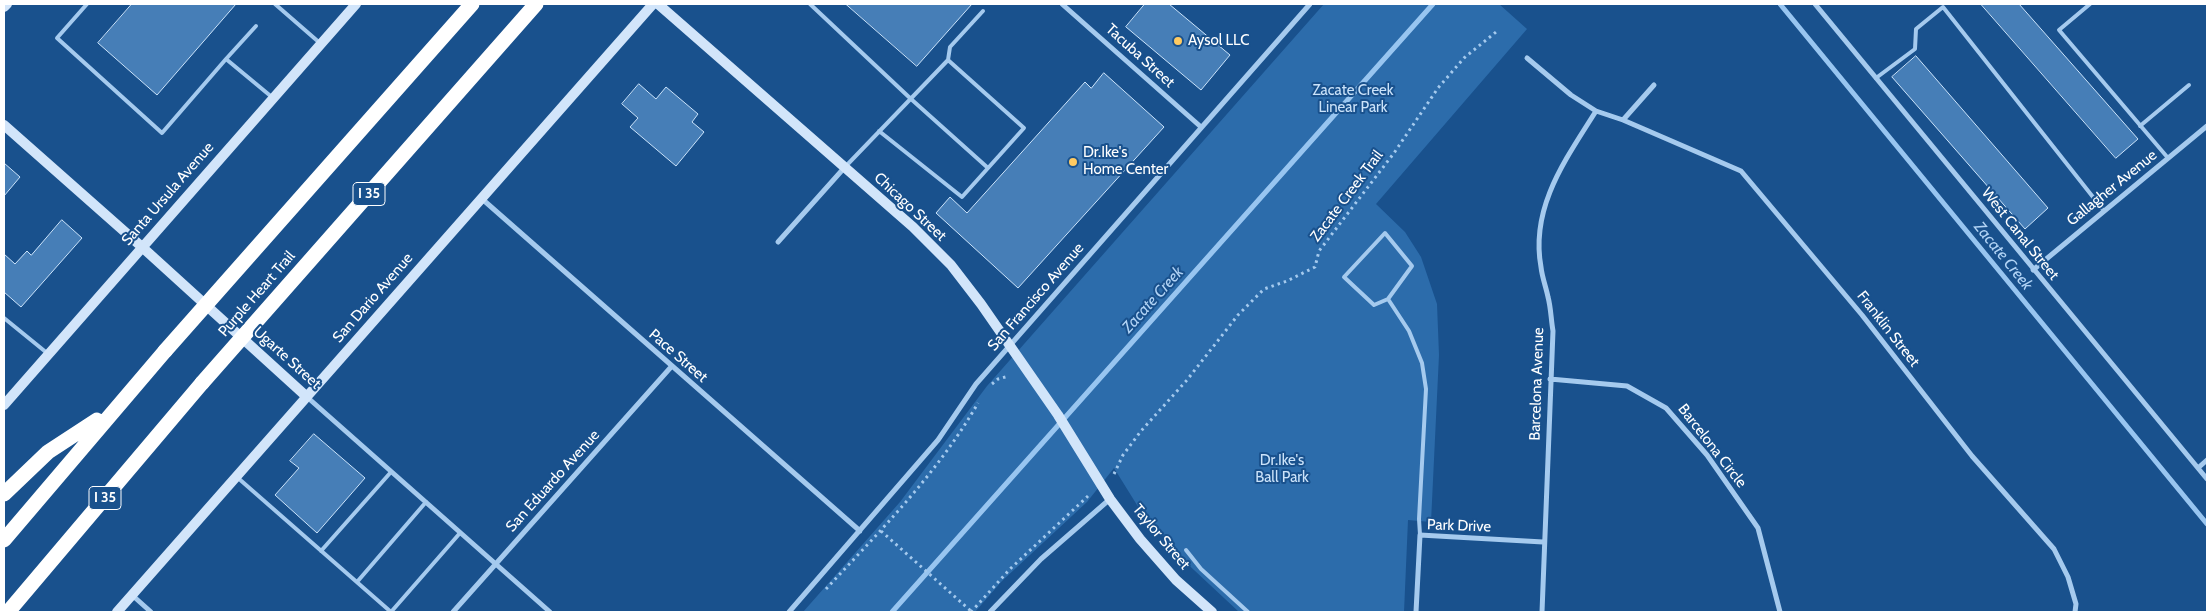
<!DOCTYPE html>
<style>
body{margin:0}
#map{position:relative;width:2211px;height:616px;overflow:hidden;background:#19518d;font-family:Cabin,sans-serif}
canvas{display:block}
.frame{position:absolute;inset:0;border:5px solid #fff;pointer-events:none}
</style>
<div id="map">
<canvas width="2211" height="616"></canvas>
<div class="frame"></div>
</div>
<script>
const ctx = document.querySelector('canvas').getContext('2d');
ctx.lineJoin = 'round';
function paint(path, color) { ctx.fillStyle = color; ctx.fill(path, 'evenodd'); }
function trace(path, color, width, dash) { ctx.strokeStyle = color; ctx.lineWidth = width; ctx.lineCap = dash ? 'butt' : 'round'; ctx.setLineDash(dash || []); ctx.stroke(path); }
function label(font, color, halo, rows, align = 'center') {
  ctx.font = font + ' Cabin,sans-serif'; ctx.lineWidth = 4; ctx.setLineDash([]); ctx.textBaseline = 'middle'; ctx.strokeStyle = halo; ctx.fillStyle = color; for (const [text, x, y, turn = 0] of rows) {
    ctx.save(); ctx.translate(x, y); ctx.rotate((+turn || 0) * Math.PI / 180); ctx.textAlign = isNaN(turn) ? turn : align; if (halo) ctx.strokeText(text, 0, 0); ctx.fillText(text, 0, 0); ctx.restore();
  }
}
const green = new Path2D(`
 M1324 4H1499L1527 29 1376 204 1405 232 1421 257 1437 304 1439 355 1431 522 1408 520 1404 612H1239L1179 556 1137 505 1114 468 1087 502 1002 581 975 612H803L900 502 987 386Z`);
const stream = new Path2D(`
 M1780 4 2207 524
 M892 612 1433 4`);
const building = new Path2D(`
 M132 4H236L157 95 98 43Z
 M846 4H972L917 66Z
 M1145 4H1169L1230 55 1201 90 1126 27Z
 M1981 4H2019L2138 139 2116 158Z
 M1916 56 2048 208 2025 229 1892 77Z
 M1104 73 1164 127 1018 288 936 213 950 197 967 213 1085 82 1091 88Z
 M639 84 656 99 666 87 698 114 692 122 704 132 676 166 630 127 638 118 622 104Z
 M4 163 20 177 4 196Z
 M62 220 82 238 21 307 4 292V254L15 264 27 251 31 255Z
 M314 434 365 478 317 533 275 495 299 468 290 461Z`);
const path = new Path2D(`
 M992 384 998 379 1009 376
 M1114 474 1123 455 1141 431 1187 380 1238 315 1264 289 1287 281 1315 267 1319 251 1394 153 1438 88 1464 58 1496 32
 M881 531 972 612
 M826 589C880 531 938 473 978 403
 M971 612 1010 569 1088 496`);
const lane = new Path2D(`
 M87 4 57 38 162 133 226 59 273 98
 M275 4 321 44
 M810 4 911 99 988 168
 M2090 4 2059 30 2168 158
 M226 59 256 26
 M1876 78 1915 49 1916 29 1943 7 2104 211
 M2140 126 2189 85
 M879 131 962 197 1024 128 948 60
 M845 167 948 60 950 47 983 11
 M1388 299 1374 305 1344 277 1385 233 1412 266 1388 299 1409 331 1422 363 1426 389 1419 519 1420 535
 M4 318 47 353
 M238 478 391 612
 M1186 550 1201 569 1248 612
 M321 551 391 472
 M357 582 426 502
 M391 612 460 533`);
const street = new Path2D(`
 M1062 4 1201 127
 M1815 4 2207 479
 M1527 58 1571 95 1596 111 1623 120
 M1654 85 1623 120 1741 171 1862 315 1972 456 2054 549 2068 577 2076 604 2075 612
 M481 198 860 531
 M778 242 845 167
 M2033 270 2207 126
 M1550 379 1627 386 1666 408 1707 455 1758 528 1780 612
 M307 397 550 612
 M2198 468 2207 460
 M132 595 151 612
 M453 612 671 367
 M789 612 938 440 976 384 1310 4
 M990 612 1041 559 1110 499
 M1416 612 1420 535 1543 542
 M1542 612 1553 331C1551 320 1551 308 1548 297 1546 287 1542 277 1541 267 1530 207 1566 159 1596 111`);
const secondary = new Path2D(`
 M658 4 913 227 951 265 981 304 1058 415 1110 499 1140 539 1176 580 1212 612
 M4 7 7 4
 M4 125 142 247 307 397
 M4 405 356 4
 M117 612 653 4`);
const highway = new Path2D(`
 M4 494 48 452 97 420
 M4 540 165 351
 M8 612 202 383`);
const highwayBridge = new Path2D(`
 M165 351 472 4
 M202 383 536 4`);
const markers = [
 [1178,41,5,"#ffca62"],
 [1073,162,5,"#ffca62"]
];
const shields = [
 [369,194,32],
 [105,498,32]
];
const shieldNames = [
 ["I 35",369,194],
 ["I 35",105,498]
];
const poiNames = [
 ["Aysol LLC",1188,41],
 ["Dr.Ike's",1083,153],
 ["Home Center",1083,170]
];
const streetNames = [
 ["Tacuba Street",1140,56,42],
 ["Gallagher Avenue",2112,188,-39],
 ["Santa Ursula Avenue",168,194,-49],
 ["Zacate Creek Trail",1347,196,-53],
 ["Chicago Street",910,207,43],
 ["West Canal Street",2020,234,51],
 ["Purple Heart Trail",257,294,-49],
 ["San Francisco Avenue",1036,297,-49],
 ["San Dario Avenue",373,298,-49],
 ["Franklin Street",1888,329,52],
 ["Pace Street",678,356,41],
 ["Ugarte Street",287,358,42],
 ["Barcelona Avenue",1537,384,-88],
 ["Barcelona Circle",1712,446,52],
 ["San Eduardo Avenue",553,481,-48],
 ["Park Drive",1459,526,2],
 ["Taylor Street",1161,537,50]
];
const parkNames = [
 ["Zacate Creek",1353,91],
 ["Linear Park",1353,108],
 ["Dr.Ike's",1282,461],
 ["Ball Park",1282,478]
];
const waterNames = [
 ["Zacate Creek",2003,256,51],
 ["Zacate Creek",1153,300,-48]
];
paint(green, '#2c6cab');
trace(stream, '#98c5f0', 5);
paint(building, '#467eb7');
trace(building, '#cbe3fa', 1);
trace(path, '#a5caee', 3, [2.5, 4]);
trace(lane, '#a5caee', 4);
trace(street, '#a5caee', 5);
trace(secondary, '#d2e5fa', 10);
trace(highway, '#fff', 15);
trace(highwayBridge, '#fff', 15);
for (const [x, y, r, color] of markers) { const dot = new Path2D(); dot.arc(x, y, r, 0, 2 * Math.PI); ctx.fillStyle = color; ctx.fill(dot); trace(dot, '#19518d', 2); }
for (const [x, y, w] of shields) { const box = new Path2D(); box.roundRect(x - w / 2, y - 11.5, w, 23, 4); ctx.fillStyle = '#19518d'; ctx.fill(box); trace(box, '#fff', 1); }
label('bold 14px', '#fff', null, shieldNames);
label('15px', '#fff', '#19518d', poiNames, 'left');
label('15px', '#fff', '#19518d', streetNames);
label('15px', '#cbe3fa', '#19518d', parkNames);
label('italic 16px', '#b1d3f5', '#19518d', waterNames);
</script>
